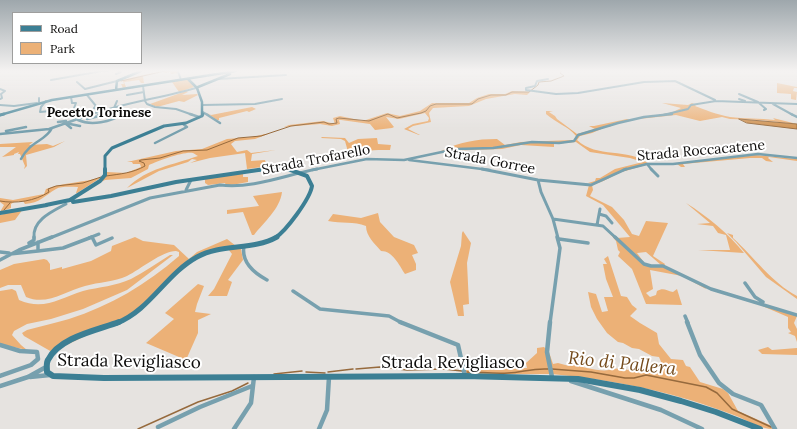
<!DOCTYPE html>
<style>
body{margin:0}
#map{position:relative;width:797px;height:429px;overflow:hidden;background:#e6e3e0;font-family:Lora,serif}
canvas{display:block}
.legend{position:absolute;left:12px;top:12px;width:130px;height:52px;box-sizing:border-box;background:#fff;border:1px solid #9e9e9d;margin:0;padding:5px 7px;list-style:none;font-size:12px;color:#0d0c0b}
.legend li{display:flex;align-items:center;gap:8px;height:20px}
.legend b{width:20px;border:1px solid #9e9e9d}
</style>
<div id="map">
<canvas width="797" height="429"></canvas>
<ul class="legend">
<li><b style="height:5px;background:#3c7f94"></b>Road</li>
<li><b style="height:11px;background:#ecb177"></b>Park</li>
</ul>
</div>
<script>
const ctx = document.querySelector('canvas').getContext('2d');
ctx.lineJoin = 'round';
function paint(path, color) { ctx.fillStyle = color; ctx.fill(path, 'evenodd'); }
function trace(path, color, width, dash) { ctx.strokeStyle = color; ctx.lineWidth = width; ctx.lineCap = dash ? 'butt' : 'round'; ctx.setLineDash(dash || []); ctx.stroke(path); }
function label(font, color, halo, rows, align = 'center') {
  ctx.font = font + ' Lora,serif'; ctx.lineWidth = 4; ctx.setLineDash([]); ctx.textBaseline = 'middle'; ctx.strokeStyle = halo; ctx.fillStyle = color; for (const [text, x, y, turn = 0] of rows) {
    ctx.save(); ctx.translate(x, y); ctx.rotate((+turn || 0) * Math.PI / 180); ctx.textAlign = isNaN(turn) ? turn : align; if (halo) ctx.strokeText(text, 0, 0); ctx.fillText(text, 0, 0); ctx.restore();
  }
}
const green = new Path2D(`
 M162 71H178V73L171 74 170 72 165 73 163 71 143 76 144 83H141L139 80 124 82 126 87 123 88 121 84H124L123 81H118Z
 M188 79 194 87 179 92 172 82Z
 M777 83 797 87V88H794L793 91 797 92 796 100 791 99V94L777 93Z
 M186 91 188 92 182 95 197 94 198 95 184 102 179 101 157 107 150 104Z
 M512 91 530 92 527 95 515 94 486 99 469 106 433 108 429 113 431 122 413 126 408 129 420 135H419L404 129 413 124 428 121 429 118 425 113 399 119 386 117 394 127 392 128 375 130 370 124 341 120H339L340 124 332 126 320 124 284 127 289 125 323 121 335 124 333 118 340 116 363 121 387 113 400 116 420 111 432 103H469L477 98 489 94H505Z
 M662 103 688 105 692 103 696 105 695 106C703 109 718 115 730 117 744 119 760 118 775 120L773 118 797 124 760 120 730 119 722 117 700 121 676 115 639 119 673 112 681 108Z
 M252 107 256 109 249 112 247 111 219 118V120H217L207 113 211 115Z
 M546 111H553L549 112 555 116 557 119 577 134 595 129 589 126H594L627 119 631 120 609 126 611 127H606L592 133 580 136 577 140C597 159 628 147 649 164 640 167 631 169 622 172 610 176 601 186 588 183L595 181 596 178H600L615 169 643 162 630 158 590 152 576 142 554 144V147L521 145 502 149 441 151C460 142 476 139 497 139L505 145 521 142 574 140 576 136C568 126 556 123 546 114Z
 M265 134H268L255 139 235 141 231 144 237 152 247 150 251 153 276 150 252 154 251 161 265 160 266 164 262 165V167L247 169 245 153 210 158 190 163 197 160 192 159 188 162 159 171 127 188C147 168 173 165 198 156 196 155 195 154 193 153 184 151 158 161 149 165L148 169 131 178 105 180 101 182 107 172 126 173 141 167 140 164H133L132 162H127L176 151 202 149 227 139 253 137Z
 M322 137 345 138 349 143 358 139 377 138 378 144 391 145 390 150C376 150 360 149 350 159L345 141 341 139 321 138Z
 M65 141 54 147 26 155 27 166 24 169 25 166 20 154H18L19 152 14 154V155L2 157 16 147H0V144L33 142 29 145 47 144 53 146Z
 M755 155 797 159V161L769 157 768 158 773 162 766 161 762 158H750L683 164 685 167H681L677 164Z
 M243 172V177H248V182L226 186 225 183 208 185 205 183V178Z
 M102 177 77 193H76L78 187C71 187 61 186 56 189 44 196 40 203 25 204L23 201 14 202 11 204V208L0 212 4 205 0 202V198L13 200 44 194 46 189C64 182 83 183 102 177Z
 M589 185H592L593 190 590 196 612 207 624 220 632 234 639 236 646 221 668 223 653 256 665 264 664 266 661 265 646 252 637 253 646 265 617 238 630 237 603 205 586 196Z
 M282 192C280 209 264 222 254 235H252L243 212 227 214V210L259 206 253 196Z
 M686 203C707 216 729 234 744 253L698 250H730L726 235 718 233 713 226 697 224 710 223Z
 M23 209 15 220 0 223V215Z
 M378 213 380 222 394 237 414 245 418 253 412 255 416 264V270L405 274C399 265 393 251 381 251 375 244 366 236 366 226 354 221 341 224 328 221L333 214 361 218Z
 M605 228 644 264 661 266 705 287 706 289 682 276 650 270 653 289 646 293 650 297 656 295 657 291C664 287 666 291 673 292L677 289 682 305 646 304 632 269 618 256 620 252 618 250 616 241Z
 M463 231 471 243 467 263 469 304 463 305 464 316H458L450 282 461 246 462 233Z
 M727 233 733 235V238C755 258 771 282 797 296V299L766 277 736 242Z
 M135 237 143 241 174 245 189 259 197 252 227 239 236 246 197 255 189 259 149 300 129 315 52 352 24 336 22 333 27 330C41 326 56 323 69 319 110 306 147 284 179 256V252L176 251C162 251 141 269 127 276 114 282 99 282 85 286 66 291 47 306 26 297L21 285H8L0 288V270L14 264 44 259 47 260 50 264V270L62 267V269L91 261 111 251 112 246Z
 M238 248 241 249 243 260 228 280 232 282 227 296H208L214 289 232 254 228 249Z
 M170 255H173L127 290 83 309 51 319 27 324 14 331 12 335 21 345 27 350 0 344V291L12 289 16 291 19 300C44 311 60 298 83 291 99 287 116 286 131 279 144 272 157 263 170 255Z
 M608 256 621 296 627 297 632 305 637 309 630 316 640 323 657 333 659 344 671 359 683 360 686 366 690 367 700 382 723 389 728 393 738 411 772 426 773 429C761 429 750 422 739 417 723 411 707 405 690 400 643 386 602 379 552 374L549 352 553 364 558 363 569 366 573 364C582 367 600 372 609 370 617 368 621 368 628 370L629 366 624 364 626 361C638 361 649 368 661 371L662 364 659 357 652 356 639 349 632 348 623 343 618 342 607 333 597 319 591 307 588 292 596 294 602 312 608 311 604 297H613L606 279 603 264H607L604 259Z
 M198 284 204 286 197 304 195 312 211 314 198 320V333L186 360 146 343 174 319 165 313Z
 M760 305 797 316 794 323 797 329V342L795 336 788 333 791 332 788 328V317Z
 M544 347 546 349 551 374H465V370L527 368 526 363 537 353V348Z
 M768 347 772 350 797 348V355L762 354 758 350Z`);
const water = new Path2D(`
 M739 119 797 124V129L747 123Z`);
const streamFar1 = new Path2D(`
 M121 81 165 71
 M106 176C120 174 133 173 145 166L144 163 139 161 141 160 160 158 183 151 207 150 238 138 261 136 291 126 324 122 329 124 337 123 336 119 339 118 369 121 388 114 397 118 421 113 426 111 430 106 436 104H472L478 99 491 95H506L512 92H529L538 85 539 82 551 81 564 76 560 73 561 71
 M0 201C16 204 35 201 49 192L48 189 56 186 83 183 101 177
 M4 210 10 203`);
const stream = new Path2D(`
 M356 369 380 367 407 370 444 369 462 371
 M552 369 591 372 625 378H634L646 375 706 387 717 393 732 409 771 427
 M306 372 325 373
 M328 372 353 369
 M467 372C480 372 494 374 508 373 523 372 533 368 548 369
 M274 374 302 371
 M138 429 198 402 232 391 248 383`);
const streetFar4 = new Path2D(`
 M102 71H108
 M178 71 181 80
 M116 74 121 72 118 71
 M218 79 286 75
 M51 80 102 71
 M77 82 85 89 117 81
 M143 86 145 101 147 104 155 107 176 109 193 115
 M0 89 5 91 1 94 2 98 0 99
 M526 90 556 94 578 93 644 82 675 81 715 100
 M526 90V88L535 86 537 81 548 79
 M739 94 758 102
 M87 95 96 106 94 108 103 110
 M127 95 144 92
 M71 97 72 103H76L74 108 79 115
 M39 98V102
 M739 99 745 101
 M46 101 41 107 40 112 61 110 59 115
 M759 103 766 109 764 110
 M773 104 793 115
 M0 105 14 106 37 103
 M202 105 255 104 282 99
 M119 107 123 109 124 113 122 115
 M114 108 117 101
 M203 112 208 115
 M68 115 87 113
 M89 115C123 103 161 98 196 88
 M663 115 688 109 691 105 716 101 797 104`);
const streetFar3 = new Path2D(`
 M59 114 58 116 78 114
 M190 114 199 117
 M206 114 220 123
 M791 114 797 117
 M87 119 99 116 98 115
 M78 120C91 126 111 122 123 114
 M58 122 66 121
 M65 123 80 126
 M66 124 71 128
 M6 131 26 127
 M0 134 49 129 92 114
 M155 143 187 127 183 124
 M21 159C30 141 46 141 52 128
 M409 160 490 170
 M647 164 652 170
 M312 170 367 159 404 160 456 149 493 148 532 142 559 143 574 141 578 135 618 123 644 117 672 114
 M623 170 647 164H673L758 154 797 158`);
const streetFar2 = new Path2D(`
 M482 169 538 180 591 185 626 169
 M651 169 658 176
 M538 180 541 192 553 219 558 238
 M186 190 191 180
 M599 214 606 216 612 223
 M553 219 603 226 616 238
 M597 225 600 209
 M34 238C32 220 53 211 66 204
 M50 238 150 198 220 185C253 189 285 175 317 169
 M89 238 99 234`);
const streetFar1 = new Path2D(`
 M92 237 96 245 112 238
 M615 237 644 264 651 266H663L711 289 797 315
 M559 239 588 243
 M29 243 34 240V237
 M244 246C241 262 254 273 267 280
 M38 251 63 248 92 237
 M0 252 9 253
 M10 254 38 251V242
 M0 260 19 250 52 237
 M745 283 755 297 763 302
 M293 291 320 309 389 316 402 323
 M685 316 688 323
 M550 323 560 248 557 237`);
const street = new Path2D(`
 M400 322 458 345 465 376
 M550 322 547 352 552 377
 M687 322 700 355 719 383 733 394 761 405 775 429
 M0 345 20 351 37 352 38 359 31 365 0 376
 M30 377 50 375
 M571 381 661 410 702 429
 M0 386 28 377 46 367
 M158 427 200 407 252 386
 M234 429 251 403 254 377
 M319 429 327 410 329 377`);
const secondaryFar4 = new Path2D(`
 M188 79 196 87
 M198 87 230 74
 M197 88 202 102V115
 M116 90 117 81 141 71
 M0 115 52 100 236 71`);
const secondaryFar3 = new Path2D(`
 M0 115 4 114
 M105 170V156L112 148 164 126 186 123 202 116 203 114
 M259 170 269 168 291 170`);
const secondaryFar2 = new Path2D(`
 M73 202 111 196 176 182 265 169
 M46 205 70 200 100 181 105 175V169
 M0 213 47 205
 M275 238C286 231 310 199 312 186L307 176 288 169`);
const secondaryFar1 = new Path2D(`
 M117 323C150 310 166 274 197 257 222 243 252 251 277 237`);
const secondary = new Path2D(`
 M119 322C98 330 59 337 48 360 46 363 47 368 47 372L53 376 104 378 465 376 578 379 640 390 681 401 716 412 760 429`);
const farQuarternames = [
 ["Pecetto Torinese",99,113]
];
const streetNames = [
 ["Strada Roccacatene",701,151,-5],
 ["Strada Trofarello",316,160,-11],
 ["Strada Gorree",490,161,11]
];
const nearStreetnames = [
 ["Strada Revigliasco",129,362,1],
 ["Strada Revigliasco",453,363]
];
const nearWaternames = [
 ["Rio di Pallera",622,364,6]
];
paint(green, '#ecb177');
paint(water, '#d09353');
trace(water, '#966a3d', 1);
trace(streamFar1, '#966a3d', 1);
trace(stream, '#966a3d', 1.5);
trace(streetFar4, '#77a0ae', 2);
trace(streetFar3, '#77a0ae', 2.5);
trace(streetFar2, '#77a0ae', 3);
trace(streetFar1, '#77a0ae', 3.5);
trace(street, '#77a0ae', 4.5);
trace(secondaryFar4, '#3c7f94', 2.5);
trace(secondaryFar3, '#3c7f94', 3);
trace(secondaryFar2, '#3c7f94', 4);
trace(secondaryFar1, '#3c7f94', 5);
trace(secondary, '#3c7f94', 6);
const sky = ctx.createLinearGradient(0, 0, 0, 131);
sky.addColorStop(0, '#9ea7ac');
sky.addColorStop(0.54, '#f4f2f1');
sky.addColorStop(1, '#f4f2f100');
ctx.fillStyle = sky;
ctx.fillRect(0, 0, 797, 131);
label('bold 13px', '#0d0c0b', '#fff', farQuarternames);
label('14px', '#0d0c0b', '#fff', streetNames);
label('17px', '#0d0c0b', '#fff', nearStreetnames);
label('italic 18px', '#744a1b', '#fff', nearWaternames);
</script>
